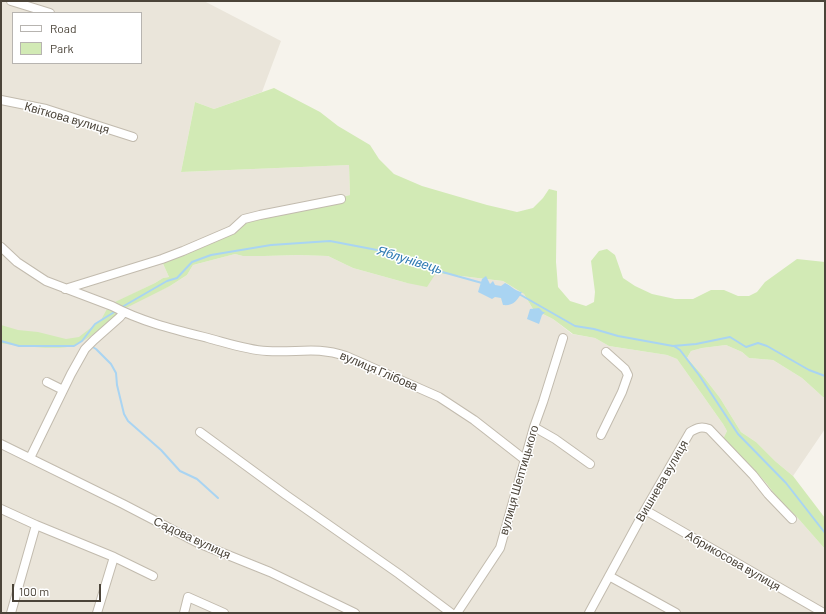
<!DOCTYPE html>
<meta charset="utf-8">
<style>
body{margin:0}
#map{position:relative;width:826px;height:614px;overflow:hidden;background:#f6f3ec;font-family:Barlow,sans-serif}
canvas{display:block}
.frame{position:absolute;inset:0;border:2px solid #4b4439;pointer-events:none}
.legend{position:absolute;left:12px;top:12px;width:130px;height:52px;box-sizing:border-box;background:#fff;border:1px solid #b7b4b0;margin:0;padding:5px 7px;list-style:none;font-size:12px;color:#4b4439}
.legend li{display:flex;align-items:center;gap:8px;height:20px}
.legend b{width:20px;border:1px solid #b7b4b0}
.scale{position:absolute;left:12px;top:584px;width:89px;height:18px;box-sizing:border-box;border:2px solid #4b4439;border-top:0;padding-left:5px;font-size:12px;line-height:14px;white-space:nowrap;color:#4b4439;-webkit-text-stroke:3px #fff;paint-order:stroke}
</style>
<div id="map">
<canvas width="826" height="614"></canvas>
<div class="frame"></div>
<ul class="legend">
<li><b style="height:5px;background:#fff"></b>Road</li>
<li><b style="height:11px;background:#d2eab5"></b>Park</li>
</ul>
<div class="scale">100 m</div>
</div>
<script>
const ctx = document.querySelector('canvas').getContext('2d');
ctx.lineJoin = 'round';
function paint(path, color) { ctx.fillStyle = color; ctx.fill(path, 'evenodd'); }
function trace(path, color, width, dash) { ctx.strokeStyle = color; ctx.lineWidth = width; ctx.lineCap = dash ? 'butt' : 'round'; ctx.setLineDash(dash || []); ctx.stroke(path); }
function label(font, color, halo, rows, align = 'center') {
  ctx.font = font + ' Barlow,sans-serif'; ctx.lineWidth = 3; ctx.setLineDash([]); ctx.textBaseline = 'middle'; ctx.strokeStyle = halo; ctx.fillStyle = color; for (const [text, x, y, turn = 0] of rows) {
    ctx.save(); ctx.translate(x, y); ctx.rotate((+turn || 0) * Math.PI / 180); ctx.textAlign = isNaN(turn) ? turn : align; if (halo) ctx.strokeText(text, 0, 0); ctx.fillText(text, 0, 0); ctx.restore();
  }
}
const residential = new Path2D(`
 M1 1H204L281 41 262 92 214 109 195 102 181 172 349 165 350 195 317 203 230 229 160 257 169 277 163 278 155 283 115 303 156 292 170 286 187 275 193 265 235 254 243 256H264L298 255 328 256 353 268 407 283 436 273 503 281 524 294 533 309 553 319 572 334 595 338 609 346 667 355 677 359 723 424 727 431 723 439 750 465 767 484 778 499 796 516 825 549V613H1ZM13 13H141V63H13Z
 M726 345 742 352 749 358 773 360 802 378 823 397H825V429L793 476 775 461 756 442 741 432 720 398 703 376 687 358 691 351 702 348Z`);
const green = new Path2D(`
 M274 88 320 112 338 126 370 145 379 159 394 174 422 186 487 205 517 212 533 208 543 198 549 189 557 191 556 262 558 287 570 301 586 306 594 302 595 292 591 261 599 251 607 249 615 255 623 278 635 286 652 294 675 299H693L711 290H724L738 296H749L757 292 765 282 797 259 825 262V397H823L802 378 773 360 749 358 742 352 726 345 702 348 691 351 687 358 703 376 720 398 741 432 756 442 775 461 793 476 825 518V549L796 516 778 499 767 484 750 465 723 439 727 431 723 424 677 359 667 355 609 346 595 338 573 334 553 319 533 309 524 294 503 281 436 273 427 287 407 283 353 268 328 256 298 255 264 256H243L235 254 193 265 187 275 170 286 126 308 115 302 155 283 163 278 169 277 160 257 230 229 247 215 317 203 350 195 349 165 181 172 195 102 214 109Z
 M107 309 118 314C105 325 91 338 75 345 62 351 16 346 1 343V325L18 330 38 332 66 339 79 337 101 320Z`);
const water = new Path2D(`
 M486 276 490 284 493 281 495 285 501 286 505 283C512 286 514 291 522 292 517 301 513 306 503 305L501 298 495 297 492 299 478 292 482 279Z
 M539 308 543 312H545L542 315 539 324 527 319 530 309Z`);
const stream = new Path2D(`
 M519 294 575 326 594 329 618 336 673 346 696 344 730 337 746 347 758 343 767 346 809 370 825 376
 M122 307 167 281 177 278 192 262 211 255 271 245 330 241 377 250 428 268 482 283
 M1 341 19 346H74L82 341 95 324 116 311
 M91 346 96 349 111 364 116 373 117 385 124 414 128 421 161 450 180 471 197 479 218 498
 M674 346 680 350 699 375 738 434 786 483 825 533`);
const minor = new Path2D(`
 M11 1 50 13
 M1 100 46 109 133 137
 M1 247 17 262 46 281 112 306C142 322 176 330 208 338 227 343 247 350 267 351 297 353 316 346 346 356L439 397 474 420 524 459
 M65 289 162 259 183 251 232 230 244 219 260 215 341 199
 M47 382 63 390
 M534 427 555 439 590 464
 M200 432 286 495 399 574 451 613
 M601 435 622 392 628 375 625 369 606 352
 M1 444 123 504 198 543 270 572 355 613
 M30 458 71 374 85 349 94 340 120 317 124 312
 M1 509 36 525
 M645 510 822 612
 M609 576 676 613
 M11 613 36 525 114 557 153 576
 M97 613 114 557
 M184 613 188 597 224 613
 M457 613 500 548 534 427 543 402 563 338
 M589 613 645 510 690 432C697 428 701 426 709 429L753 475 768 494 792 519`);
const streetNames = [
 ["Квіткова вулиця",67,118,16],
 ["вулиця Глібова",379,371,23],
 ["вулиця Шептицького",519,480,-74],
 ["Вишнева вулиця",662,481,-60],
 ["Садова вулиця",192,538,25],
 ["Абрикосова вулиця",733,561,30]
];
const waterNames = [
 ["Яблунівець",410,260,17]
];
paint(residential, '#eae5da');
paint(green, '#d2eab5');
paint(water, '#a9d4f2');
trace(stream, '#a9d4f2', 2);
trace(minor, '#c2bbae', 10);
trace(minor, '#fff', 8);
label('12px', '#4b4439', '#fff', streetNames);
label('italic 13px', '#2e7ab2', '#fff', waterNames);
</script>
